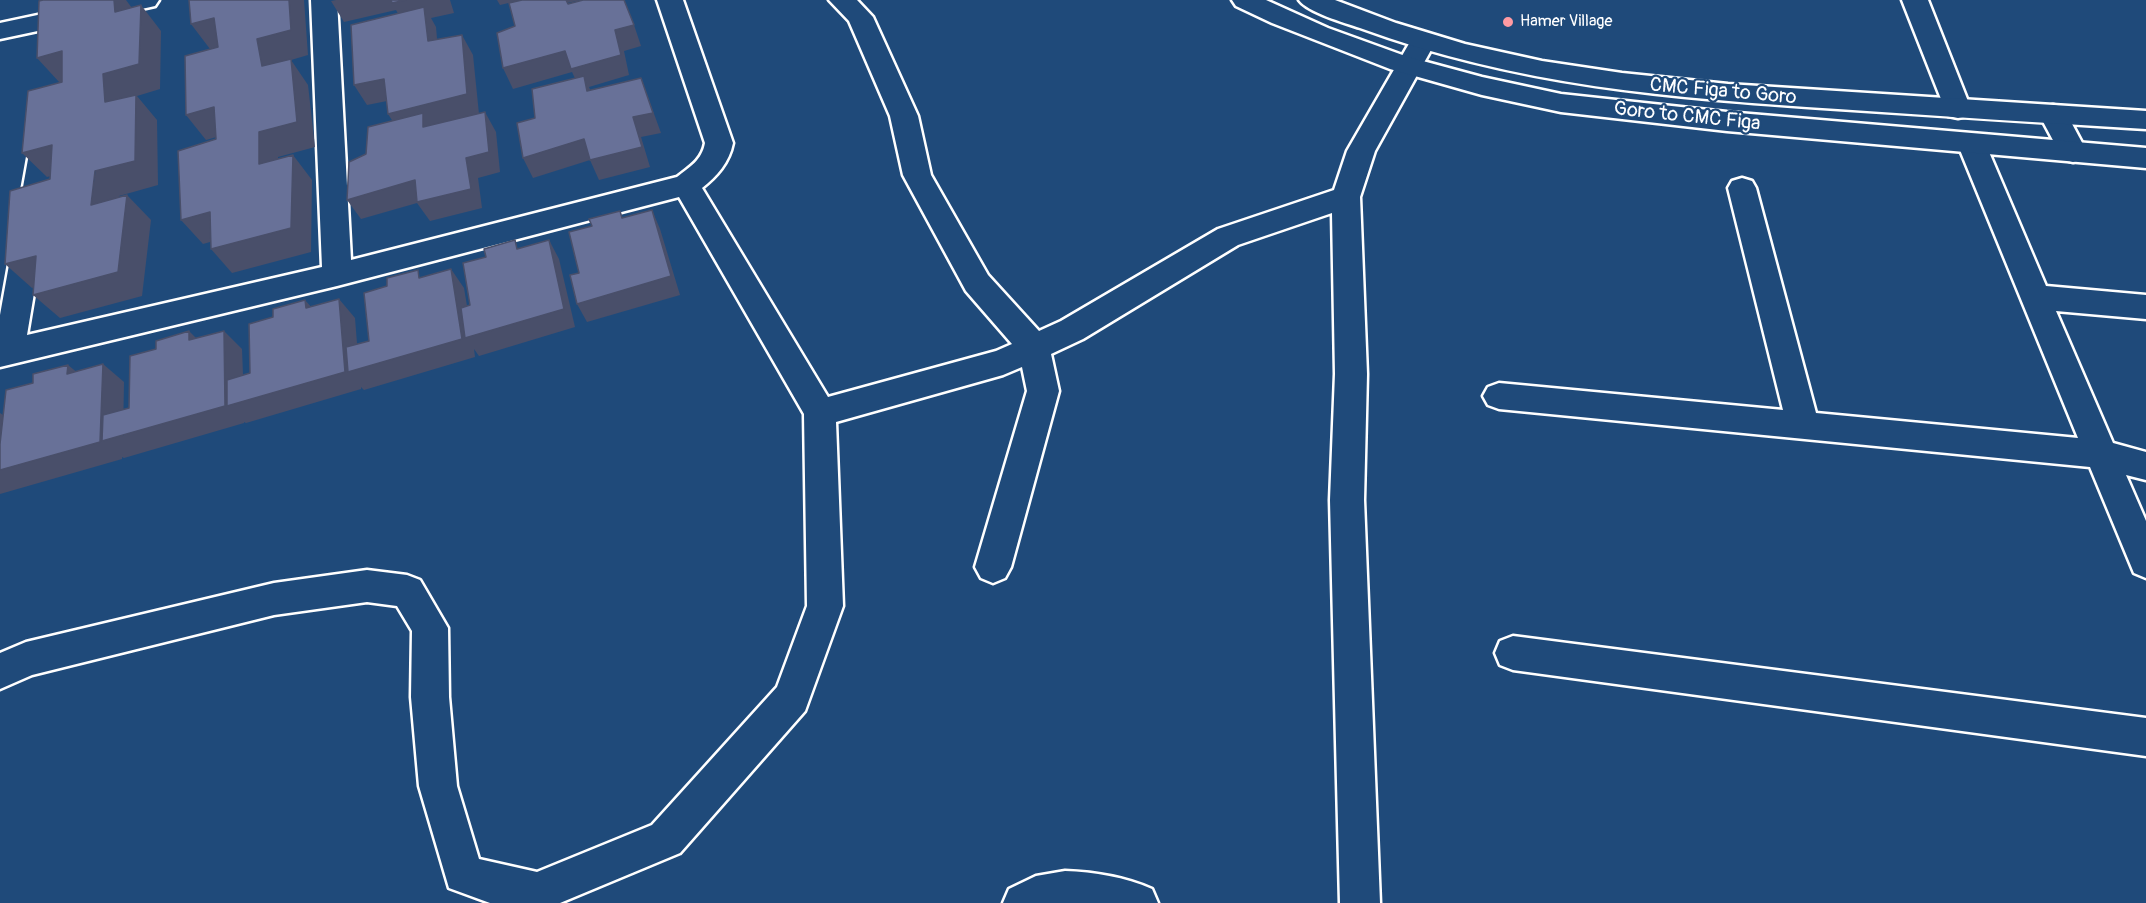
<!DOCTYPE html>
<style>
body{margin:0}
canvas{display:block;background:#1f4a7a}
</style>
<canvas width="2146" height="903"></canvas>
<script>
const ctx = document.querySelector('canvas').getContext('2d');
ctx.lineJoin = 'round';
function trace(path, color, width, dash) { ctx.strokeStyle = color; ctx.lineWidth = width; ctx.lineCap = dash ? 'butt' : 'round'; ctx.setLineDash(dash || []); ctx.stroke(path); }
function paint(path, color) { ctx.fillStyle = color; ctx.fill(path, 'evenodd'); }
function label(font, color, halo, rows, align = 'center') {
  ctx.font = font + ' Pangolin,sans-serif'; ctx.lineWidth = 4.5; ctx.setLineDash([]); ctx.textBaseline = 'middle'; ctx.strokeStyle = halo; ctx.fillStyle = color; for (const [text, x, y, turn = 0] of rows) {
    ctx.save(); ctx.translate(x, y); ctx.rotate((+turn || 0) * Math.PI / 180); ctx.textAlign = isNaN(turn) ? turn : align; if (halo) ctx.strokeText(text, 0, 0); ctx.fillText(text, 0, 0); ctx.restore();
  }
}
const street = new Path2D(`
 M108 0H159L155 6 146 8 0 39V23Z
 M311 0H337L351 260 677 177C690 167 702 160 705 143L657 0H683L733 143C729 163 717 176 702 188L828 397 996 351 1012 344 966 291 903 175 890 116 849 21 829 0H857L873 17 918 116 931 175 988 275 1039 331 1061 321 1218 229 1334 190 1347 151 1414 35 1423 32 1432 35 1436 41 1375 151 1360 197 1367 374 1364 500 1380 903H1340L1330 500 1335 374 1332 213 1238 245 1083 339 1051 354 1059 391 1011 567 1005 578 993 583 981 578 975 567 1027 391 1022 367 1003 375 836 422 843 606 805 711 680 853 560 903H490L449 888 419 786 411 697 412 631 397 606 367 602 274 615 32 675 0 689V653L26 642 274 583 367 570 407 575 420 580 448 628 449 697 457 786 479 859 537 872 652 825 777 687 807 606 804 414 679 197 337 286 0 367V315L34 126 38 119 48 116 58 119 62 126 27 335 322 267Z
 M1902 0H1928L1971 109 1968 116 1958 118 1948 116 1945 109Z
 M1972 135 1982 138 1986 145 2046 286 2146 295V319L2056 311 2113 443 2146 452V480L2126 475 2146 521V578L2134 573 2090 467 1499 409 1488 405 1483 396 1488 387 1499 383 1783 410 1728 188 1732 181 1742 178 1752 181 1756 188 1816 413 2078 438 1958 145 1962 138Z
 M1513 636 2146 718V756L1513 670 1500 665 1495 653 1500 641Z
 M1065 871C1094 872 1125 877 1152 889L1158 903H1003L1009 889 1036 876Z`);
const secondary = new Path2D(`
 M2053 105 2063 107 2087 152 2083 159 2073 162 2063 159 2039 114 2043 107Z`);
const primary = new Path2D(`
 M1232 0H1266L1328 28 1408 57 1482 77 1561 94 1727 112 2146 148V168L1727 131 1561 112 1482 95 1390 69 1272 23 1236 6Z
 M1299 0H1335L1396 23 1465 44 1542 61 1622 73 1728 84 2146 111V129C2043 123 1940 116 1838 109 1671 98 1518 86 1360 28 1345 23 1307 12 1299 0Z`);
const shadedWall = new Path2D(`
 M114 0H126L132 8 115 12Z
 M289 0H304L308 55 291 60 308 85 315 147 278 157V189L259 164V132L257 39Z
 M336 0H450L454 13 431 18 436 27 439 62 404 24 396 10 344 22 331 1Z
 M497 0H521L500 5Z
 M555 0H582L557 5Z
 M141 5 161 31 160 89 137 96 157 120 158 185 119 196 115 229 91 205 105 102 103 74Z
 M214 18 233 43 210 49 191 24Z
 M634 25 641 46 624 51 629 75 589 87 593 96 580 89 572 72 513 89 503 68 615 30Z
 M462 35 473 55 479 114 401 134 388 114Z
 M62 51 84 76 60 83 37 58Z
 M641 78 661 133 641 137 650 167 599 180 590 160 533 178 523 158 584 139 633 117Z
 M384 79 397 99 367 105 354 85Z
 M214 107 234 132 206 140 186 115Z
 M485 112 496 132 500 172 478 178 482 208 430 221 417 203 361 219 347 200 466 158Z
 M52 145 76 169 47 177 22 153Z
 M293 155 312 180 311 252 232 273 211 249Z
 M127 195 151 220 142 296 60 318 33 295Z
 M652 210 660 229 680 295 587 322 577 304Z
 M210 212 231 236 203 244 181 220Z
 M549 240 559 259 575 327 479 356 474 349 475 357 364 390 361 387V389L246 423 244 422V423L124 458 122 457V459L0 494V470L103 364 124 382 123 436 224 331 242 349 244 401 339 299 355 318 359 369 451 269 464 288 472 336Z
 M36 256 62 279 32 288 5 264Z
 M305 300 321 318 306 308Z
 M189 331 208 350 189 340Z
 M68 365 90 383 67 374Z
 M0 413 3 415 0 448Z`);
const building = new Path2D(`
 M43 0H114L115 12 141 5 139 64 103 74 105 102 136 95 135 161 95 171 91 205 127 195 118 272 33 295 36 256 5 264 10 191 50 179 52 145 22 153 28 91 62 82V51L37 58 39 1Z
 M189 0H289L291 30 257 39 262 66 291 59 297 122 259 132V164L293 155 291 228 211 249 210 212 181 220 178 151 216 139 214 107 186 115 185 56 218 47 214 18 191 24Z
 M391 0H406L392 3Z
 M522 0H566L568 4 583 0H624L634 25 615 30 621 55 571 69 565 51 503 68 497 33 515 26 509 3Z
 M424 7 428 41 462 35 467 94 388 114 384 79 354 85 351 25Z
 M584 76 587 91 641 78 653 113 633 117 642 147 590 160 584 139 523 158 517 123 535 118 532 89Z
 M485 112 489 152 466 158 471 189 417 202 415 180 347 200 349 162 366 154 368 127 423 113V127Z
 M652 210 671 276 577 304 570 275 579 273 569 232 592 226 589 219 620 211 622 218Z
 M515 240 517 249 549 240 564 309 465 338 461 308 470 305 463 263 486 257 484 249Z
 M451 269 462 339 348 372 346 347 369 341 364 293 387 286V278L418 270 419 278Z
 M339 299 345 372 227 406V380L250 373 249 324 273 317V309L305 300 306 308Z
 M189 331V340L224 331 225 406 102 441 103 415 129 408 130 356 156 349V341Z
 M103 364 100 442 0 470V444L6 390 33 383V374L68 365 67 374Z`);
const markers = [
 [1508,22,6,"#ff9aa2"]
];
const farPoinames = [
 ["Hamer Village",1520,22]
];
const streetNames = [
 ["CMC Figa to Goro",1723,92,5],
 ["Goro to CMC Figa",1687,117,6]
];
trace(street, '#fff', 5);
trace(secondary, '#fff', 5);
trace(primary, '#fff', 5);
paint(street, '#1f4a7a');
paint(secondary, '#1f4a7a');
paint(primary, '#1f4a7a');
paint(shadedWall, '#494f6a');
paint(building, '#687198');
trace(building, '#494f6a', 1.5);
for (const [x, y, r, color] of markers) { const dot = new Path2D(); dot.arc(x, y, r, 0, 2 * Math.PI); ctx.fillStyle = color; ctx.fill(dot); trace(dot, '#1f4a7a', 2); }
label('16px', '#fff', '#1f4a7a', farPoinames, 'left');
label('20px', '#fff', '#1f4a7a', streetNames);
</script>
